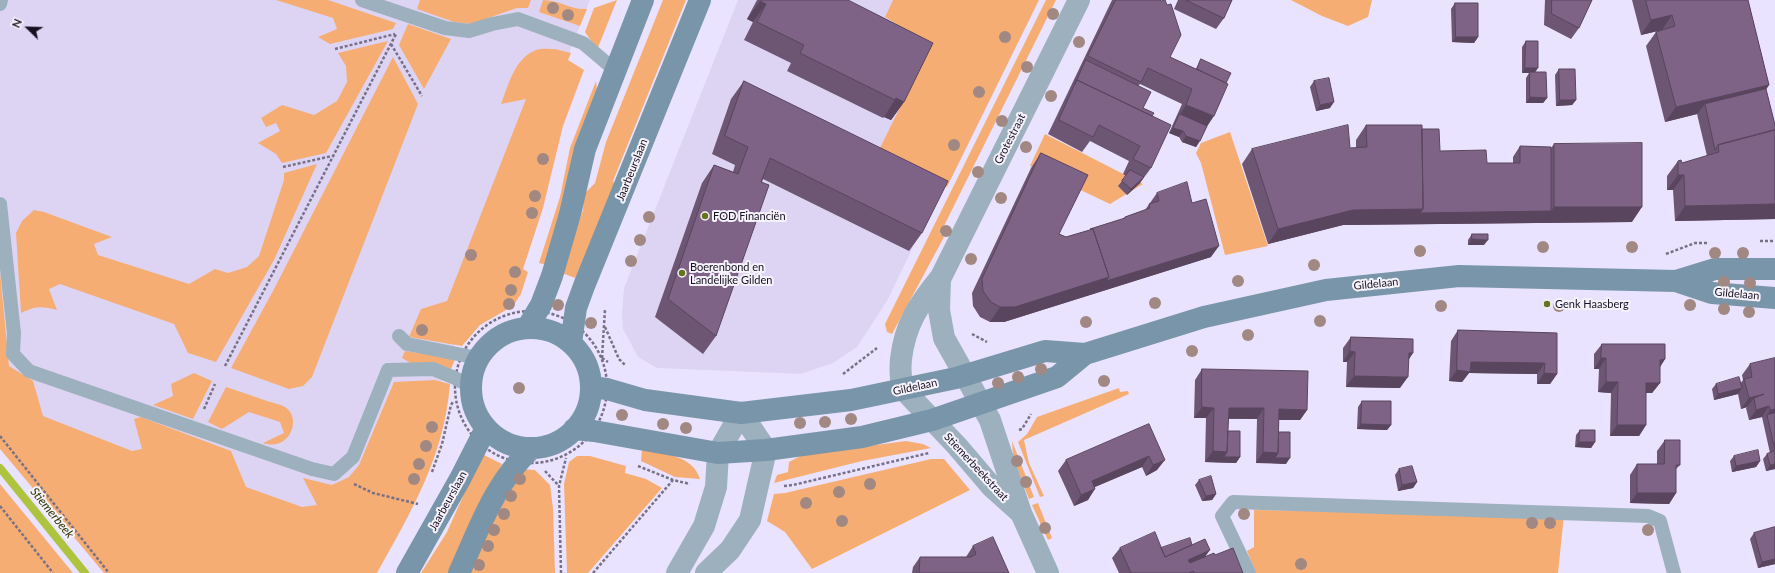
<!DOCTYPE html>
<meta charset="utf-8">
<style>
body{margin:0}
#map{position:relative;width:1775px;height:573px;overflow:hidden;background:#eae3ff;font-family:Lato,sans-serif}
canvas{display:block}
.north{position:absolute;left:8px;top:8px;width:40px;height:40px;-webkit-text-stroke:3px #f6f3fc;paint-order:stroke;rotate:293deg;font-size:11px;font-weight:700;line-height:16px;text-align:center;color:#161121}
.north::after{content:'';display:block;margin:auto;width:14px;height:18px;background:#161121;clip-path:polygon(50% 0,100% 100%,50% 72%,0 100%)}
</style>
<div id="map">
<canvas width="1775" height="573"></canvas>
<div class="north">N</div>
</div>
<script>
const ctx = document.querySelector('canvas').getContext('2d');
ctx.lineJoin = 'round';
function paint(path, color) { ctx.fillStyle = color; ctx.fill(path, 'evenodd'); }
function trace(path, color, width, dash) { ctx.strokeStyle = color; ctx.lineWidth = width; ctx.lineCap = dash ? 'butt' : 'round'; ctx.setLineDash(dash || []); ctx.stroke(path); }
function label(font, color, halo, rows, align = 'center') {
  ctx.font = font + ' Lato,sans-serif'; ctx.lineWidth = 4; ctx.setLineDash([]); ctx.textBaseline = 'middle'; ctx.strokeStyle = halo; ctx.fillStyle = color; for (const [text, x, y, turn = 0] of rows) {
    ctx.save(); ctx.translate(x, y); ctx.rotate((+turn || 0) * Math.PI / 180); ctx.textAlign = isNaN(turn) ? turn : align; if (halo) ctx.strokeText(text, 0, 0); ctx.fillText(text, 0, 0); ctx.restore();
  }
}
const built = new Path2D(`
 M0 0H590L454 346 438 392 367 472 313 521 32 421 9 366 0 299Z
 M738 0H893L885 17 931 44 943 185 887 301 857 347 833 363 801 374 657 368 638 357 623 329 622 313 624 288Z`);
const green = new Path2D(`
 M276 0H328L396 23 393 29 330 44 318 37 337 29 333 18Z
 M420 0H531L528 8H517L471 24 454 22 417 9Z
 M543 0C559 0 571 10 587 9L580 26 539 12Z
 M617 0 597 50 585 32 594 8Z
 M663 0H686L613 181 617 189 578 279 562 273 583 210 584 194 595 183 606 142Z
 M893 0H1039L947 187 877 154 931 45 885 17Z
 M1046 0H1056L940 234 944 237 892 334 887 332 885 324Z
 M1291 0H1372L1368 17 1348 26 1322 16Z
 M408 24 451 39 424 89 399 45Z
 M388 41 326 153 282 163 276 154 258 143 280 131 276 123 266 127 261 118 282 105 314 115 337 101 347 82 346 66 338 53Z
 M555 49 571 53 568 60 584 70 563 126 543 208 523 269 528 272 521 294 513 306 480 325 462 346 409 337 421 309 447 301 526 99 501 104C509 84 514 59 536 50 541 48 549 49 555 49Z
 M393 57 418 104 312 377 303 386 289 389 231 368 273 291Z
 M596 81 597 91 547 265 539 263 560 197 570 148Z
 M1230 132 1268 246 1225 255 1201 163 1196 153 1201 143Z
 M1045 134 1143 184 1110 204 1030 166Z
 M317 164 274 260 216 362 188 353 174 324 60 284 49 289 57 310C41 306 36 306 21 313L16 233 22 221 34 210 44 212 112 237 94 244 98 255 189 284 215 269 228 273 247 267 259 256 284 180V173Z
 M0 272 9 366 33 381 43 416 132 451 142 449 134 419 141 417 231 451 246 487 302 507 317 505 303 478 332 485 349 477 359 465 394 382 435 380 450 384C444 457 412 510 377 573H104L0 449Z
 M405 351 455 359 451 369 438 364H412L402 358Z
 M194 373 212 381 193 419 153 405 173 396 171 384Z
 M226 387C240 392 254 396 267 401 273 403 280 404 285 407 302 417 291 452 263 443L284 433 280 422 249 412 222 429 208 422Z
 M1119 388 1120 392 1128 391 1129 394 1024 440 1029 463 1044 496 1040 497 1018 442 1027 434 1037 417Z
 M906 441 923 444 931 448 862 461 774 483 777 475 788 472 789 462 802 455Z
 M1012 441 1034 497 1029 499 1013 457Z
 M642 450C664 454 693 455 700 479L675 477 641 461Z
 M482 454 502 464 459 547 448 573H421L447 532Z
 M577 456H590L626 466 625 473 646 479 662 488 588 573H567L564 484 569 462Z
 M931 459H944L970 490 812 569 785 532 767 521 774 494 785 493Z
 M521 469 535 470 550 485 553 508 555 573H469L507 493Z
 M0 484 73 573H0Z
 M1038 503 1052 538 1048 540 1032 505Z
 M1254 510 1564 515 1558 573H1256L1247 551 1254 547Z`);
const stream = new Path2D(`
 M0 468 85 573`);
const path = new Path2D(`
 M391 44 422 96
 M335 49 395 34
 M283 167 332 156
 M1760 241H1775
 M1666 254 1695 243H1709
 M455 387a76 76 0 1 1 152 0a76 76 0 1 1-152 0Z
 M605 327 619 359 626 366
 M972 334 987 342
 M602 358 608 362
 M602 358 605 309
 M225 366 396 34
 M843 374 877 348
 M204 409 215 384
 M1019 430 1022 429 1031 414
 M0 436 109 573
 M638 466 673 480 690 484
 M545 471 559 486
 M432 472 442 444 451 405 453 402
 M354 484 373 493 418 504
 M784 486 793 485 929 453
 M0 506 53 573
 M561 573 559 486 566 458
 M593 573 673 480`);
const lane = new Path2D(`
 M362 0 445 28 469 31 492 24 518 19 583 43 616 71
 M0 4 1 0
 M0 204 14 333 13 354 29 371 312 469 334 474 353 457 388 370 433 369 455 378 471 387
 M399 336 407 344 478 358
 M1249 573 1222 516 1233 502 1648 516 1660 521 1674 573`);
const street = new Path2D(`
 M940 279 939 310 944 338 990 420 1021 513 1048 573
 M1021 513 992 487 957 446 903 389C900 378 900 370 901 359 905 324 919 304 941 277L1079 0
 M677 573 704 526 716 487 718 453 741 413 766 450 750 520 730 550 706 573`);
const secondary = new Path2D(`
 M1676 281 1715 269H1775
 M527 328 541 305 552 276 570 214 585 149 643 0
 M471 388a60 60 0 1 1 120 0a60 60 0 1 1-120 0Z
 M571 343 576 308 584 286 700 0
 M591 387 607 389 645 400 741 413 851 400 956 378 1045 351 1085 354 1204 317 1326 290 1459 276 1676 281 1712 293 1775 298
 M574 429 594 431 718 453 766 450 862 437 932 420 1057 377 1085 354
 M407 573 460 479 486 428
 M459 573C479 529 495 482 531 449`);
const trees = [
 [553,8],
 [1053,14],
 [568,15],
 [1005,37],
 [1079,42],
 [1027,67],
 [979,92],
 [1051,96],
 [1002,121],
 [954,145],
 [1026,147],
 [543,159],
 [978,172],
 [535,196],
 [1001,198],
 [532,213],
 [649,217],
 [946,231],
 [640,240],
 [1543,247],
 [1632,247],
 [1420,251],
 [1715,253],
 [1743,253],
 [471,255],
 [971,259],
 [631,261],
 [1314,265],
 [515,272],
 [1238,281],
 [1724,282],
 [1750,283],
 [511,290],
 [1155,303],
 [509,304],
 [558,305],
 [1690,305],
 [1441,306],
 [1559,306],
 [1724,309],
 [1749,312],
 [1320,321],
 [1086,322],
 [591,323],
 [422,330],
 [1248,335],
 [1192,351],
 [1041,369],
 [1018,377],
 [1104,381],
 [998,383],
 [519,388],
 [622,415],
 [851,419],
 [825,422],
 [800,423],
 [663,424],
 [432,427],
 [686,428],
 [426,446],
 [1017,461],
 [419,464],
 [414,479],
 [520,479],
 [1026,482],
 [870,484],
 [839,492],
 [511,496],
 [806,503],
 [504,514],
 [1244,514],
 [842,521],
 [1532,523],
 [1550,523],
 [1045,528],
 [494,530],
 [1648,530],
 [488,546],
 [1301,564],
 [479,565]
];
const wall = new Path2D(`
 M757 0H848L904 102 891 120 884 117 883 118 787 71 791 63 744 40 753 22 747 19Z
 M1112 0H1160L1170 57 1196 69 1201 59 1206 128 1196 147 1182 142 1179 137 1169 133 1182 104 1140 84 1138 86 1143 108 1152 116 1151 168 1140 183 1127 195 1118 186 1126 176 1123 174 1129 161 1090 141 1082 152 1048 134Z
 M1178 0H1232L1224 18 1216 29 1174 9Z
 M1545 0H1592L1579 28 1571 39 1544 25Z
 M1632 0H1748L1769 85 1766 89 1775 125V219L1675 221 1673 190H1667V176L1678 161 1682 163 1707 156 1697 114 1665 122 1646 46 1656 32 1662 30 1641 35Z
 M1455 3 1478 37 1474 43 1452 42 1451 9Z
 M1526 41 1535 72 1547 98 1543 103H1526V78L1529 73H1522V47Z
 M1559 69 1576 100 1572 105 1556 106 1555 75Z
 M744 81 922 233 909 251 763 179 716 336 703 354 655 317 702 183 714 165 733 172 735 165 712 154 731 99Z
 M1314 81 1330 108 1316 111 1310 87Z
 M1366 125 1422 129 1440 151 1487 163H1513V157L1520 146 1551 148 1554 144 1632 222 1343 225 1268 244 1242 164 1252 149 1356 148V140Z
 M1041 153 1059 234 1066 237 1090 230 1123 219 1125 217 1145 210 1157 193 1192 203 1211 257 1004 322H990L980 317 973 306 972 293 1031 168Z
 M1472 234 1484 245H1468V240Z
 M1458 330 1557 333V374L1550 384H1537V374L1469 373 1462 382 1449 381 1451 341Z
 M1351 337 1400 388 1346 387 1347 362H1343V348Z
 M1602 344 1665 359 1660 367V383L1652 393H1646V425L1639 436H1610L1611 393 1598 392 1599 369H1594V354Z
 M1775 358V469L1766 471 1763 459 1767 454 1770 453 1762 417 1749 420 1746 408 1747 407 1741 409 1738 394 1714 400 1712 389 1716 384H1740L1743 380 1742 375 1750 364Z
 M1202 369 1307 410 1300 420H1279V432L1286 464 1256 463 1257 419H1228V431L1240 457 1236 463 1205 462 1206 418H1194L1195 380Z
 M1362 401 1391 425 1387 430 1357 429 1358 407Z
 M1149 424 1157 470 1146 476 1142 467 1095 487 1088 500 1074 506 1058 471 1066 460Z
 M1580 430 1595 442 1591 448 1575 447 1576 435Z
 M1665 440 1680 465 1676 469V493L1669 504 1630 503V475L1637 464H1657V451Z
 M1734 456 1760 461 1756 467 1732 472 1730 461Z
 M1399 469 1417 482 1413 488 1398 491 1395 475Z
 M1199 480 1216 494 1212 500 1202 501 1195 485Z
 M1775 527V564L1758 568 1750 539 1754 533Z
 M1192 545 1204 557 1215 555 1243 573H1119L1112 558 1120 548H1161Z
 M973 546 1009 573H912L913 567 920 557H966Z`);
const shadedWall = new Path2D(`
 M760 1 766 4 753 22 747 19Z
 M1672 15 1662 30 1641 35 1651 20Z
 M1456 37H1478L1474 43 1452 42Z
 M1525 68H1538L1534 74 1530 72 1529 73H1522Z
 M1769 85 1759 100 1705 104 1697 114 1665 122 1676 107Z
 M1530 97 1547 98 1543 103H1526Z
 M896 98 904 102 891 120 884 117Z
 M1560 100H1576L1572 105 1556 106Z
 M1334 102 1330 108 1316 111 1320 105Z
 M1186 105 1214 116 1204 131 1180 114Z
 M1173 128 1183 131 1179 137 1169 133Z
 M1186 136 1200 141 1196 147 1182 142Z
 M1678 175H1684L1673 190H1667Z
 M1144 177 1140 183 1127 195 1131 189Z
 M1775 204V219L1675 221 1685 206Z
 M1554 207H1642L1632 222 1343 225 1268 244 1278 229 1353 210 1423 209 1551 211Z
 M1472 239 1488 240 1484 245H1468Z
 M1219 246 1211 257 1004 322H990L1000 307Z
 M1350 351 1355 352 1347 362H1343Z
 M1409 353H1413L1406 364Z
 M1601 358H1606L1599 369H1594Z
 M1665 359 1658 370 1660 360Z
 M1471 362 1545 363 1537 374 1469 373 1462 382 1449 381 1457 370Z
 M1544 373 1557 374 1550 384H1537Z
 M1354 376 1408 377 1400 388 1346 387Z
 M1606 382H1618L1611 393 1598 392Z
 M1646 383H1660L1652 393H1638Z
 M1742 388 1738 394 1714 400 1718 394Z
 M1764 394 1754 398 1747 407 1741 409 1749 398Z
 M1769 406 1762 417 1749 420 1756 410Z
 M1202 407 1214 408 1206 418H1194Z
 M1229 408H1264L1257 419 1221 418Z
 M1279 409 1307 410 1300 420H1272Z
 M1775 409V414L1767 415 1770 410Z
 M1361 424 1391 425 1387 430 1357 429Z
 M1617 425H1646L1639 436H1610Z
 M1579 442H1595L1591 448 1575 447Z
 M1213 451 1227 452 1240 457 1236 463 1205 462Z
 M1263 452 1278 453 1271 463H1256Z
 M1149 456 1142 467 1085 491 1092 481Z
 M1275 458H1290L1286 464 1271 463Z
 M1165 460 1157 470 1146 476 1153 465Z
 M1760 461 1756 467 1732 472 1736 466Z
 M1775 464V469L1766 471 1770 465Z
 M1417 482 1413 488 1398 491 1402 485Z
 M1095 489 1088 500 1074 506 1081 495Z
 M1637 493H1676L1669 504 1630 503Z
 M1216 494 1212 500 1202 501 1206 496Z
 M1210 550 1202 561 1181 570 1188 560Z
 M1775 559V564L1758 568 1762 562Z`);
const building = new Path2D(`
 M761 0H848L933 43 904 102 896 98 895 100 800 53 804 45 757 22 766 4 760 1Z
 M1116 0H1160L1161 1 1165 0 1167 5 1171 4 1181 35 1170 57 1228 84 1214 116 1186 105 1192 89 1148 68 1141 82 1088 56Z
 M1186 0H1232L1224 18Z
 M1552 0H1592L1579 28 1552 14Z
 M1646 0H1748L1769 85 1676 107 1656 32 1675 26 1672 15 1651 20Z
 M1455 3H1478V37H1456Z
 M1526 41H1538V68H1525Z
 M1201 59 1231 73 1226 83 1197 69Z
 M1086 60 1151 92 1143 108 1154 113 1152 116 1077 80 1075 84Z
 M1559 69H1575L1576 100H1560Z
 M1530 72H1546L1547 98 1530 97Z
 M1329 78 1334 102 1320 105 1314 81Z
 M1077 80 1171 125 1151 168 1133 159 1140 146 1099 125 1093 137 1059 120Z
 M744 81 948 181 922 233 770 158 761 182 769 185 716 336 668 299 714 165 738 174 748 147 725 136Z
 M1766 89 1775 125V130L1718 145 1715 150 1705 104Z
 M1180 114 1207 126 1200 141 1186 136 1183 131 1173 128Z
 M1348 125 1350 148 1367 147 1366 125H1422L1423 209 1353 210 1278 229 1252 149Z
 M1422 129H1439L1440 151 1486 150 1487 163H1520V146L1551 147V211L1420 213 1423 209Z
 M1775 130V204L1685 206 1684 175H1678V161L1681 160 1682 163 1719 152 1718 145Z
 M1642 143V207H1554V144Z
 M1041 153 1088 175 1059 234 1066 237 1093 229 1109 277 1015 307H1000L991 302 983 291 982 279Z
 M1130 170 1144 177 1131 189 1122 181Z
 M1187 182 1192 203 1206 199 1219 246 1106 281 1109 277 1093 229H1090L1125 218V217L1150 208 1149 204 1159 201 1157 193Z
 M1472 234H1488V240L1472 239Z
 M1458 330 1557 333V374L1544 373 1545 363 1471 362 1470 372 1457 370Z
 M1351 337 1413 339V353H1409L1408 377 1354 376 1355 352 1350 351Z
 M1602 344H1665V359L1660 360V383H1646V425H1617L1618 382H1606V358H1601Z
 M1775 358V409L1770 410 1769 406 1756 410 1754 398 1764 394 1749 398 1744 379 1752 377 1750 364Z
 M1202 369 1308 371 1307 410 1279 409 1278 453 1263 452 1264 408H1229L1227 452 1213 451 1214 408 1202 407Z
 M1739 377 1742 388 1718 394 1716 384Z
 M1362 401H1391V425L1361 424Z
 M1775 413V450L1767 415Z
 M1149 424 1165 460 1153 465 1149 456 1092 481 1095 489 1081 495 1066 460Z
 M1580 430H1595V442H1579Z
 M1228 431H1240V457H1224L1227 452Z
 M1279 432H1290V458H1275L1278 453Z
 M1665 440H1680V465H1676V493H1637V464H1664Z
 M1758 450 1760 461 1736 466 1734 456Z
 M1775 451V464L1770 465 1767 454Z
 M1412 466 1417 482 1402 485 1399 469Z
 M1211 476 1216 494 1206 496 1199 480Z
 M1775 527V559L1762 562 1754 533Z
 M1155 532 1165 557 1205 539 1210 550 1188 560 1190 563 1214 553 1215 555 1233 548 1243 573H1194L1193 571 1189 573H1131L1120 548Z
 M993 537 1009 573H919L920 557H971L976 554 973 546Z
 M1190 538 1192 545 1165 557 1161 548Z`);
const markers = [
 [705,216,4,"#667420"],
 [682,273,4,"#667420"],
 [1547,304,4,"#667420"]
];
const streetNames = [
 ["Grotestraat",1010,139,-63],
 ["Jaarbeurslaan",632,170,-68],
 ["Gildelaan",1376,284,-6],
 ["Gildelaan",1737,294,5],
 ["Gildelaan",915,387,-12],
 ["Stiemerbeekstraat",976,467,47],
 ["Jaarbeurslaan",448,501,-61]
];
const poiNames = [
 ["FOD Financiën",713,216],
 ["Boerenbond en",690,267],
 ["Landelijke Gilden",690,280],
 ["Genk Haasberg",1555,304]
];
const waterNames = [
 ["Stiemerbeek",52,513,51]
];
paint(built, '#ddd4f4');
paint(green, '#f6ad73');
trace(stream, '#aec43e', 8);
trace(path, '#777186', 2.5, [3, 2]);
trace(lane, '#9db0be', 14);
trace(street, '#9db0be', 22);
trace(secondary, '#7995a9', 22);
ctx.fillStyle = '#a18882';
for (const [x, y] of trees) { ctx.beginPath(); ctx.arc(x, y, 6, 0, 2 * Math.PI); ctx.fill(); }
paint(wall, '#6d5574');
paint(shadedWall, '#59455e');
paint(building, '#7f6387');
trace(building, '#59455e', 1);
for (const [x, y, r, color] of markers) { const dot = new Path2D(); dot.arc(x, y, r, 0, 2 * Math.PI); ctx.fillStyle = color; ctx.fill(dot); trace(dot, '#f6f3fc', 1.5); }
label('11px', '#161121', '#f6f3fc', streetNames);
label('11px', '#161121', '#f6f3fc', poiNames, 'left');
label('italic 12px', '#2d3500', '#f6f3fc', waterNames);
</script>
